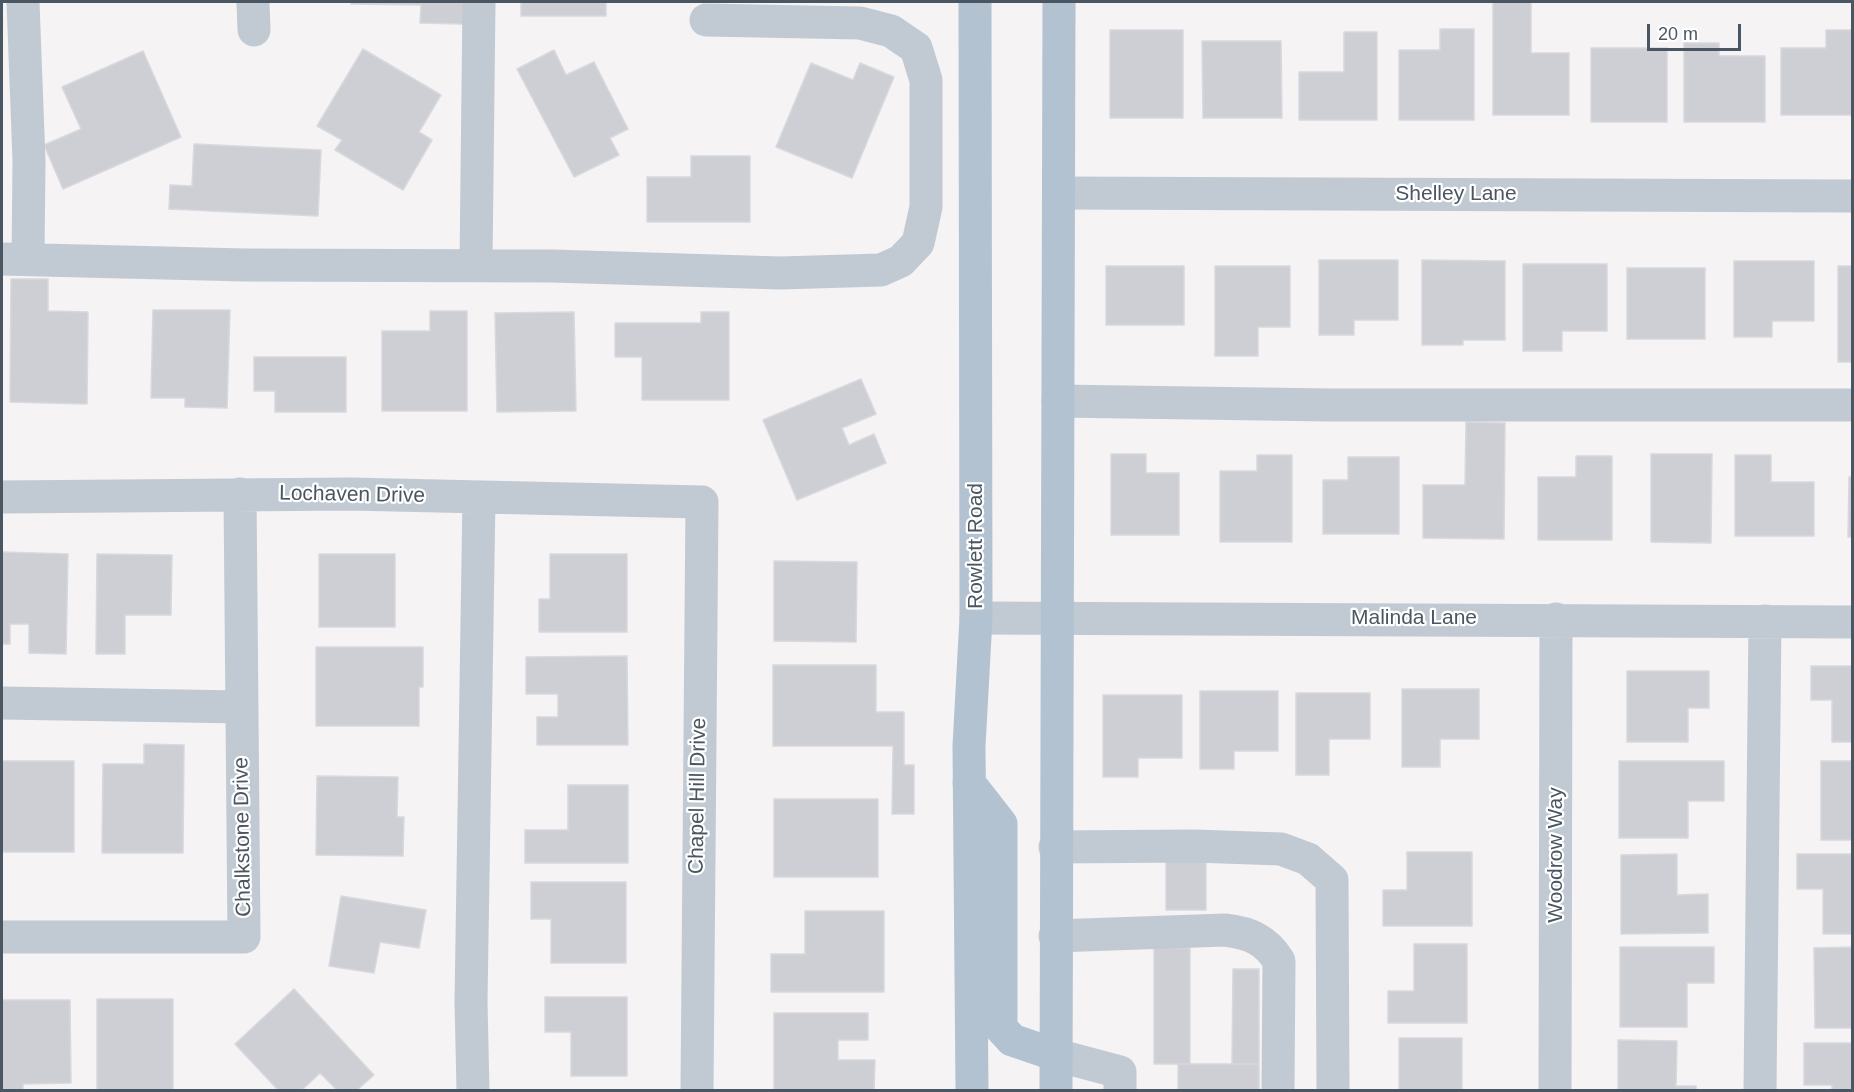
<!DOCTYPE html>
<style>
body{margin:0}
#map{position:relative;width:1854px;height:1092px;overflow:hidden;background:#f5f3f3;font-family:Helvetica,sans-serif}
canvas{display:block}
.frame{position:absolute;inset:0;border:3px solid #4a5661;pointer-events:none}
.scale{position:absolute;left:1647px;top:24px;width:94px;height:27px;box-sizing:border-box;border:3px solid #4a5661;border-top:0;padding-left:8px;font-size:18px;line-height:21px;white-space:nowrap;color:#4a5661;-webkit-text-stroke:4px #fff;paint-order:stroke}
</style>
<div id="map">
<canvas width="1854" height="1092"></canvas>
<div class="frame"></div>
<div class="scale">20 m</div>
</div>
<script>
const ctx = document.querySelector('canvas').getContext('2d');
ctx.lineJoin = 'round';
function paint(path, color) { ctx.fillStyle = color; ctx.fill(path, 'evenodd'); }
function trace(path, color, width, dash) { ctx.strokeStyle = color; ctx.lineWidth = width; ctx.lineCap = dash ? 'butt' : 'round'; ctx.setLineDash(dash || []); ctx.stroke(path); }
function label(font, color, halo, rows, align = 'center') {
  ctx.font = font + ' Helvetica,sans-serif'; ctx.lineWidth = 4.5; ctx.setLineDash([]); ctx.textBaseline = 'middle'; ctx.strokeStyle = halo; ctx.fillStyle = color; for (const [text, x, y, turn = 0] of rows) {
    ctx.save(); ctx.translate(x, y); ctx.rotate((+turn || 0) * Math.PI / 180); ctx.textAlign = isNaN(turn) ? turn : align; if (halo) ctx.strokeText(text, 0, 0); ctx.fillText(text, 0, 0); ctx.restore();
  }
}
const building = new Path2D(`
 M351 2H464V24L420 23 421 5 351 4Z
 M521 2H606V16H521Z
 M1493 2H1531V53H1569V115H1493Z
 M1440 29H1474V120H1399V50H1440Z
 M1110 30H1183V118H1110Z
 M1826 30H1852V115H1781V48H1826Z
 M1344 32H1377V120H1299V72H1344Z
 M1202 41H1281L1282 118H1203Z
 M1684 43H1719V56H1765V122H1684Z
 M1591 48H1667V122H1591Z
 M363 49 441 95 419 132 432 140 403 190 335 150 342 140 317 126Z
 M554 50 566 75 594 62 628 129 610 138 619 155 574 177 517 69Z
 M143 51 181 137 63 189 44 145 81 129 62 87Z
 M811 63 853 80 860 63 894 77 852 178 776 147Z
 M194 144 321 150 318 216 169 209 170 185 192 186Z
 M691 156H750V222H647V177H691Z
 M1319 260H1398V320H1354V335H1319Z
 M1422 260 1505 261V340H1463V345H1422Z
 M1734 261H1814V321H1772V337H1734Z
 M1523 264H1607V331H1562V351H1523Z
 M1106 266H1184V325H1106Z
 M1215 266H1290V327H1258V356H1215Z
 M1838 266H1852V362H1838Z
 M1627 268H1705V339H1627Z
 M11 279H48V311L88 312 87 404 10 402Z
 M153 310H230L227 408 185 407V398H151Z
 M430 311H467V411H382V331H430Z
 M574 312 576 411 497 412 495 313Z
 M701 312H729V400H642V357H615V323H701Z
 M254 357H346V412H275V391H254Z
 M861 379 876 414 842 428 849 445 874 434 886 463 797 500 763 420Z
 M1466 422 1505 423 1504 539 1423 538V485H1465Z
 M1111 454H1146V473H1179V535H1111Z
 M1651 454H1712L1711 543 1651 542Z
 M1257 455H1292V542H1220V471H1257Z
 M1735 455H1771V482H1814V536H1735Z
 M1576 456H1612V540H1538V477H1576Z
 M1348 457H1399V534H1323V480H1348Z
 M1849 477H1852V537H1848Z
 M2 552 68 554 66 654 29 653V624H10V644H2Z
 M97 554 172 555 171 615H125V654H96Z
 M319 554H395V627H319Z
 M550 554H627V632H539V599H550Z
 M774 561 857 562 856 642 774 641Z
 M316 647H423V687H419V726H316Z
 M627 656 628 745H537V717H558V694H526V657Z
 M773 665H876V712H904V765H914V814H892L893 746H773Z
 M1811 666H1852V742H1832V700H1811Z
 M1627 671H1709V708H1688V742H1627Z
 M1402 689H1479V739H1440V767H1402Z
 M1200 691H1278V751H1234V769H1200Z
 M1296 693H1370V739H1329V775H1296Z
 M1103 695H1182V758H1138V777H1103Z
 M144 744 184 745 183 853H102L103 764H144Z
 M2 761H74V852H2Z
 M1619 761H1724V801H1688V838H1619Z
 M1821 761H1852V840H1821Z
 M317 776 398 777 397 817H404L403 856 316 855Z
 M568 785H628V863H525V830H568Z
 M774 799H878V877H774Z
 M1407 852H1472V926H1383V890H1407Z
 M1677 854V895L1708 894V933L1621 934V855Z
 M1797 854H1852V934H1823V889H1797Z
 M1166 860H1206V910H1166Z
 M531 882H626V963H551V919H531Z
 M341 896 426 910 419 948 380 942 374 973 329 966Z
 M805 911H884V992H771V954H805Z
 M1414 944H1467V1023H1388V991H1414Z
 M1154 947 1190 948V1064H1154Z
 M1620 947H1714V983H1687V1027H1620Z
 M1852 947V1028H1815L1814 948Z
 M1233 969H1259V1064H1232Z
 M294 989 374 1075 357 1090H337L320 1073 302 1090H278L235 1044Z
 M545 997H627V1076H571V1032H545Z
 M97 999H173V1090H97Z
 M2 1000H70L71 1083 23 1084V1090H2Z
 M774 1013H868V1040H838V1060H875L874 1090H774Z
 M1399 1038H1462V1090H1399Z
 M1618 1040 1677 1041 1676 1086H1696V1090H1618Z
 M1804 1043H1852V1090H1832V1085H1804Z
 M1178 1064H1259V1090H1178Z`);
const minor = new Path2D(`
 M23 2 29 161 28 259
 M253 2 254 30
 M1060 193 1852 196
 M2 259 245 265 552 266 780 273 881 270 901 261 918 243 926 207V80L916 48 891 31 860 23 706 20
 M476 265 479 2
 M1058 401 1330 405H1852
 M2 497 350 494 702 502 697 1090
 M976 618 1852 622
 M2 703 242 707
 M1055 847 1194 846 1281 849 1308 859 1332 880 1333 1090
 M1055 936 1225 930C1250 933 1266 940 1279 961L1278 1090
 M2 937H244L240 494
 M1056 1055 1120 1072V1090
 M473 1090 471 1002 479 497
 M1555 1090 1556 619
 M1760 1090 1765 621`);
const major = new Path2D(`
 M969 783 1001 824V1028L1012 1040 1056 1055
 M972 1090 969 746 976 618 975 2
 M1056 1090 1059 2`);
const streetNames = [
 ["Shelley Lane",1456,194],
 ["Lochaven Drive",352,495,1],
 ["Rowlett Road",976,546,-90],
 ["Malinda Lane",1414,618],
 ["Chapel Hill Drive",698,796,-89],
 ["Chalkstone Drive",243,837,-91],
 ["Woodrow Way",1556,855,-90]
];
paint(building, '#cdcfd5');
trace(building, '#d7d9de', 1.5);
trace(minor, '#c1cad2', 33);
trace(major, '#b3c2d1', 33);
label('21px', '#4a5661', '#fff', streetNames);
</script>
